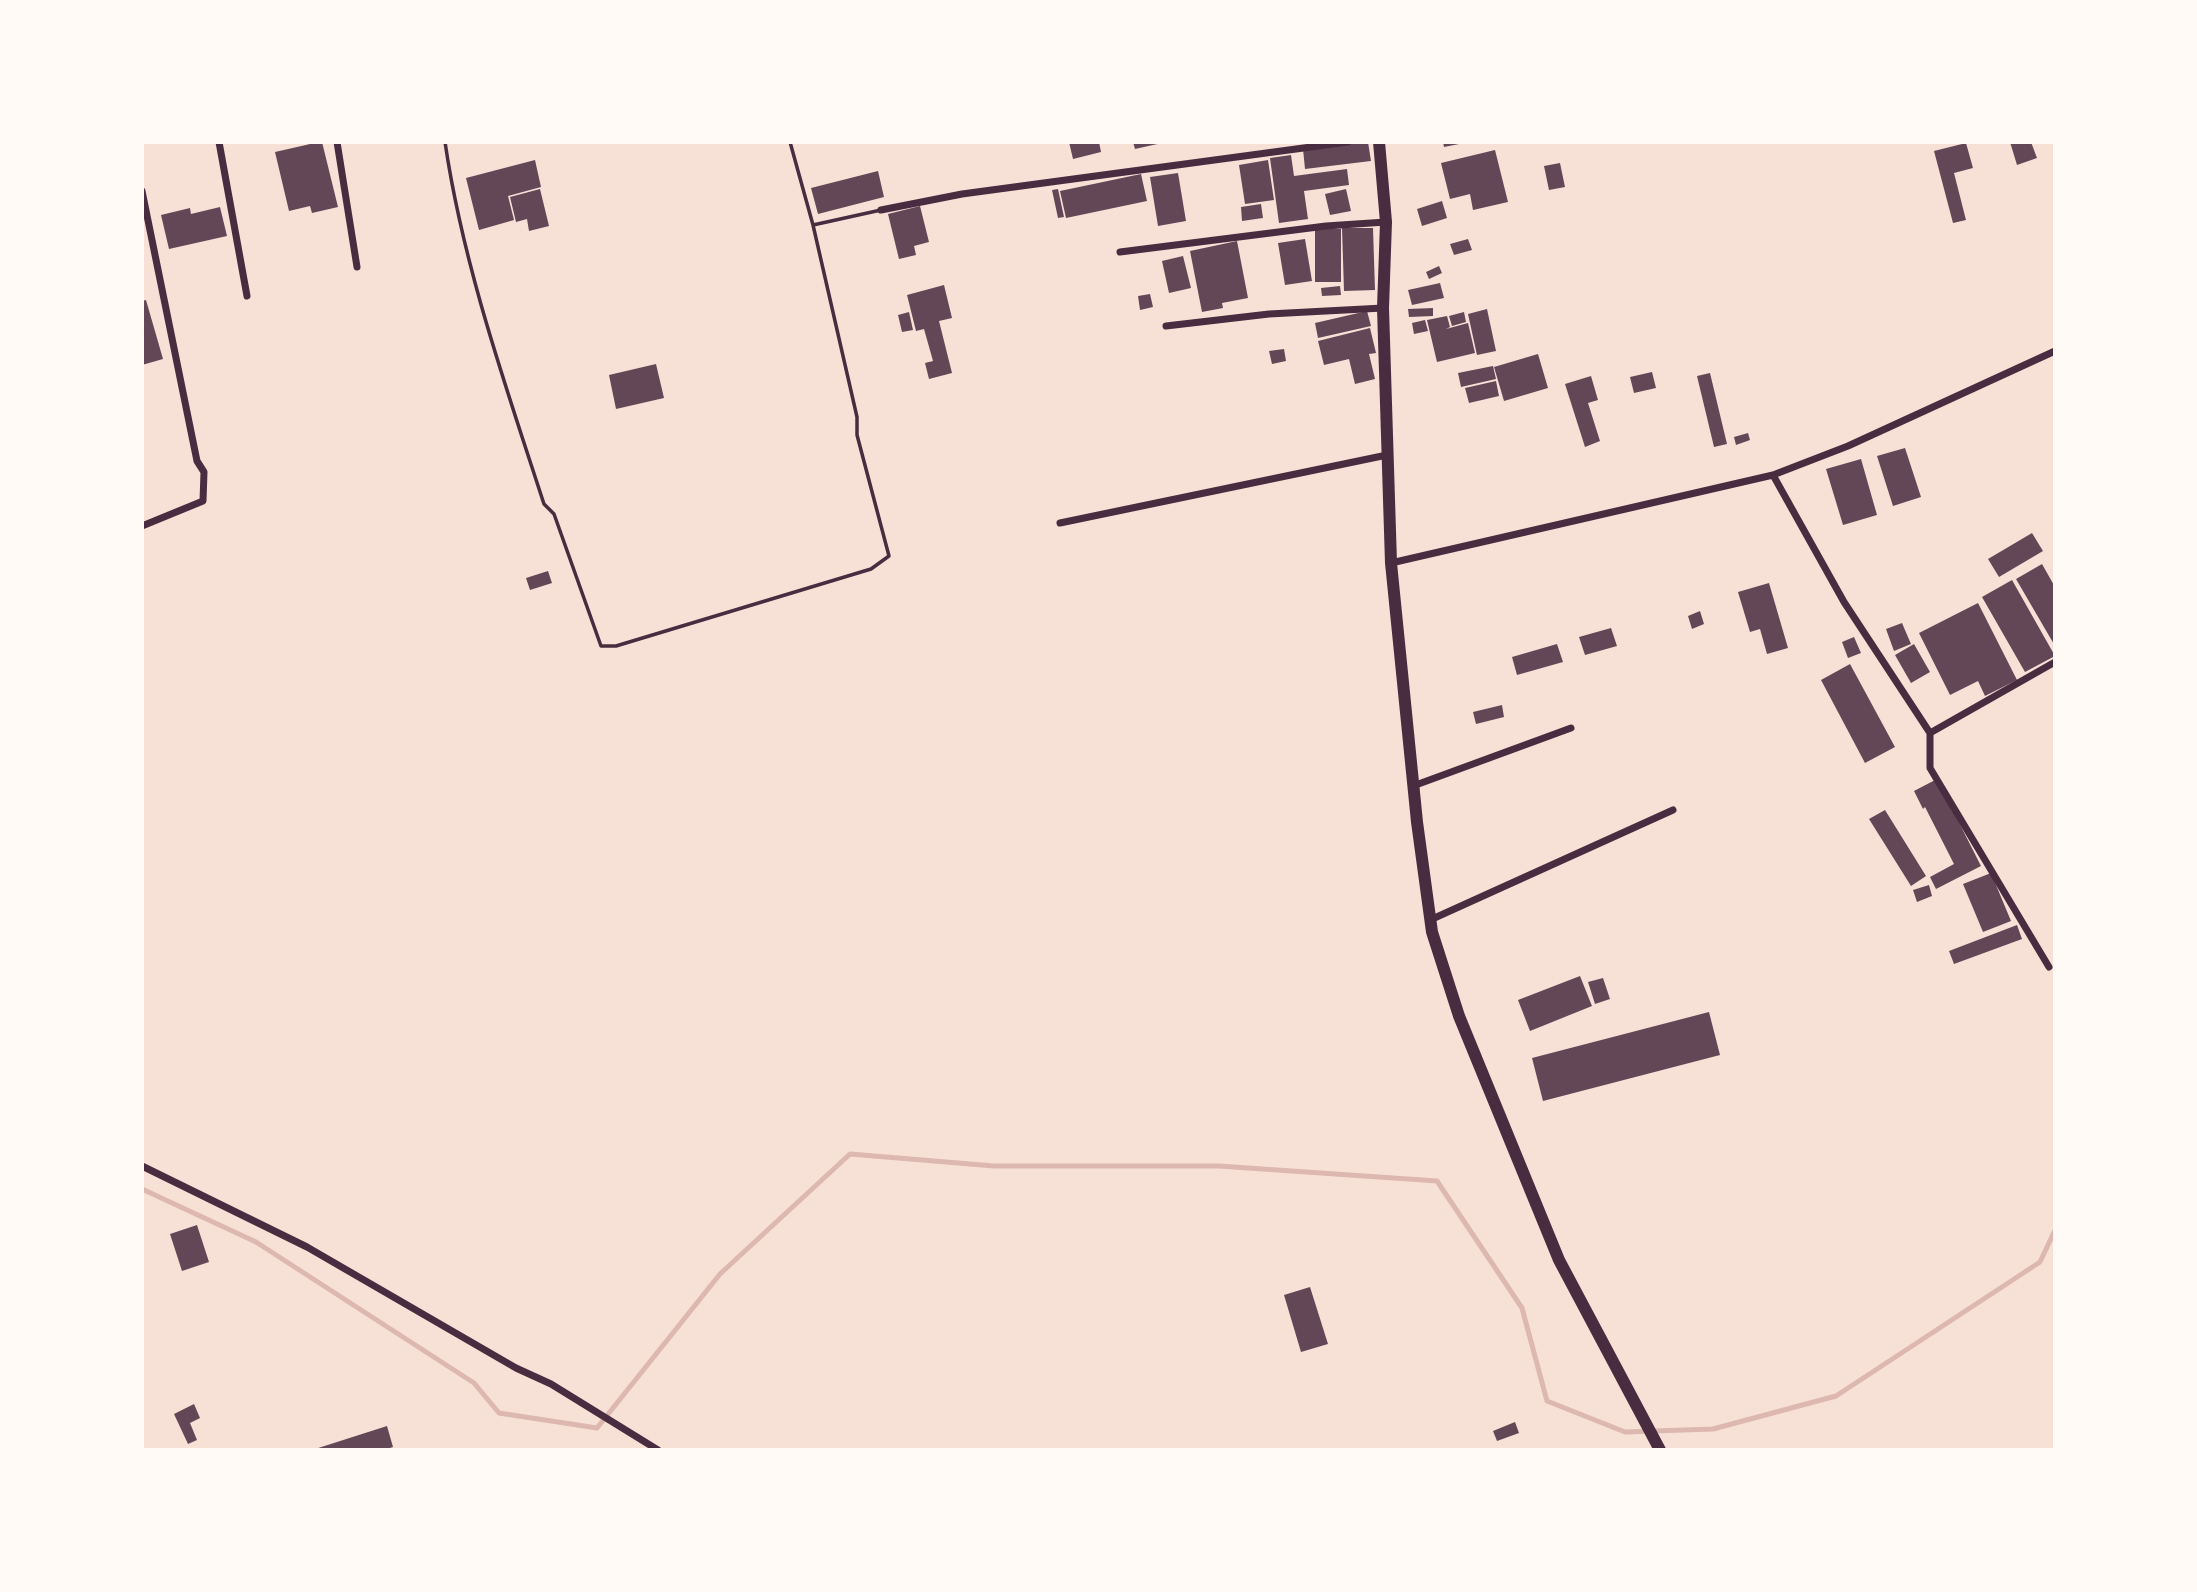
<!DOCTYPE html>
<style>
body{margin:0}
#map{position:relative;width:2197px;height:1592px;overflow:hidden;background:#f7e1d7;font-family:"Fira Sans",sans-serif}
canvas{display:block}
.frame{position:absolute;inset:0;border:144px solid #fffaf5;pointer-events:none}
</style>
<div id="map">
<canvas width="2197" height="1592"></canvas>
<div class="frame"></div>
</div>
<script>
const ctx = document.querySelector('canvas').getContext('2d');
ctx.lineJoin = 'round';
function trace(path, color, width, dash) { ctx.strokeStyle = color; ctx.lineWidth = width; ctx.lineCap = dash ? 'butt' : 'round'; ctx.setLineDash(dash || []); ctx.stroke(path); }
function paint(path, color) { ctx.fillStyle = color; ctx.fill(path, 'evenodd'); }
const stream = new Path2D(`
 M142 1189 256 1242 474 1383 499 1413 597 1428 720 1274 850 1154 994 1166H1219L1437 1181 1522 1308 1547 1401 1625 1432 1713 1429 1836 1396 2040 1262 2055 1230`);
const building = new Path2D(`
 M319 142H322L338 207 312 213 310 206 289 211 275 152Z
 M1069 142H1099L1101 152 1073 159Z
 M1133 142H1162V143L1135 149Z
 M1368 142 1371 161 1305 169 1303 149Z
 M1443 142H1464V143L1444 147Z
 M2010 142H2031L2037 158 2017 165Z
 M1966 143 1973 168 1954 173 1966 220 1953 223 1934 151Z
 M1495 150 1508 202 1473 210 1470 194 1450 199 1441 163Z
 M1291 155 1294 176 1347 169 1349 185 1304 191 1308 219 1279 223 1270 158Z
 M535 160 541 187 508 196 514 220 479 230 466 178Z
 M1268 160 1274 200 1245 204 1239 165Z
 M1560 163 1565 187 1549 190 1544 166Z
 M878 171 884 197 818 214 811 188Z
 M1178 173 1186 221 1158 226 1150 177Z
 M1141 174 1147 201 1066 218 1060 191Z
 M540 189 549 226 529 231 527 219 516 222 510 197Z
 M1058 189 1064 217 1058 218 1052 190Z
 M1346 189 1351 211 1330 215 1325 194Z
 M1442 201 1447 218 1422 226 1417 209Z
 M1261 204 1263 218 1242 221 1241 207Z
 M920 206 929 242 914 246 916 255 899 259 888 214Z
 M220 207 227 236 169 249 161 215 190 208 191 214Z
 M1342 228H1373L1375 290 1344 291Z
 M1315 229H1341V282H1315Z
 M1305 239 1312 281 1285 285 1278 243Z
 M1468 239 1472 250 1454 255 1450 244Z
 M1237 241 1248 298 1222 303 1223 308 1202 312 1190 251Z
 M1183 256 1191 288 1169 293 1162 261Z
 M1439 266 1442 273 1429 279 1426 272Z
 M1440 283 1444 298 1412 305 1408 290Z
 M944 285 952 318 939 321 952 373 929 379 925 363 933 361 924 329 916 331 907 295Z
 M1340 286 1341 295 1322 296 1321 288Z
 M1150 294 1153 307 1140 310 1138 296Z
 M146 300 163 359 142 365V301Z
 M1433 308V316L1409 317 1408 309Z
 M1487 309 1496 351 1477 355 1468 314Z
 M1367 311 1371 326 1318 338 1315 323Z
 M909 312 913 330 902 332 898 315Z
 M1464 312 1466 322 1452 326 1449 316Z
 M1447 316 1450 327 1446 329 1468 323 1475 353 1437 362 1427 320Z
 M1425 320 1428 331 1414 334 1412 323Z
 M1370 328 1376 353 1369 354 1375 379 1355 384 1349 359 1324 365 1318 341Z
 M1284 349 1286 361 1272 364 1269 351Z
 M1538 354 1548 388 1504 401 1494 367Z
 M656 364 664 398 616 409 609 375Z
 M1493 366 1496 379 1461 387 1458 373Z
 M1652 372 1656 388 1634 393 1630 377Z
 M1710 373 1727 444 1714 447 1697 376Z
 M1591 376 1598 400 1588 403 1600 441 1585 447 1565 384Z
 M1496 381 1499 396 1469 403 1465 388Z
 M1748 433 1750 440 1736 445 1734 437Z
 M1905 448 1921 497 1893 506 1877 456Z
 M1861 459 1877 515 1843 525 1826 469Z
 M2032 533 2043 551 1999 577 1988 559Z
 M2042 564 2055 587V646L2016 579Z
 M548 571 552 583 530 590 526 578Z
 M2012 580 2055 656 2025 672 1982 597Z
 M1769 583 1788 648 1767 654 1760 629 1750 632 1738 592Z
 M1978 603 2017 680 1985 696 1978 681 1950 695 1919 633Z
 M1700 611 1704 624 1692 629 1688 616Z
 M1902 623 1911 644 1894 651 1886 629Z
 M1611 628 1617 646 1585 655 1579 637Z
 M1854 637 1861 653 1848 658 1842 642Z
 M1557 644 1563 662 1517 675 1512 657Z
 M1914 644 1930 672 1911 683 1895 655Z
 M1850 664 1895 747 1865 763 1821 680Z
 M1502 705 1504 717 1476 724 1473 712Z
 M1937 779 1981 866 1936 889 1930 877 1954 864 1925 807 1923 809 1914 791Z
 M1885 810 1926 876 1911 886 1869 819Z
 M1991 873 2011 921 1983 932 1963 884Z
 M1929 885 1932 896 1917 902 1913 890Z
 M2017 925 2022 939 1954 964 1949 951Z
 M1580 976 1592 1006 1530 1031 1518 1000Z
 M1603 978 1610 999 1595 1004 1588 982Z
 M1709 1012 1720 1055 1543 1101 1532 1058Z
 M197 1225 209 1262 182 1271 170 1234Z
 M1310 1287 1328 1344 1301 1352 1284 1295Z
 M194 1404 200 1418 190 1423 197 1440 188 1444 174 1414Z
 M1515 1422 1519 1433 1497 1441 1493 1431Z
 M387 1426 393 1447 384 1450H312Z`);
const service = new Path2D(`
 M445 142C463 265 506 387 544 504L554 514 601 646H616L871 569 889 556 857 435V417L813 225 790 142
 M813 225 881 210`);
const minor = new Path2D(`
 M219 142 247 296
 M337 142 357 267
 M142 191 197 461 204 472 203 501 142 526
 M881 210 962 194 1348 142
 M1120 252 1326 226 1386 222
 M1166 326 1269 314 1383 308
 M1773 475 1844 602 1930 733V768L2049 967
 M1060 523 1387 455
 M1391 563 1773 475 1848 446 2055 351
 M1930 733 2055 662
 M1413 786 1571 728
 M1430 920 1673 810
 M142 1166 307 1247 516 1368 551 1384 658 1450`);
const primary = new Path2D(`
 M1379 142 1386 222 1383 308 1391 563 1417 822 1432 932 1459 1016 1559 1260 1660 1450`);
trace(stream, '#dcb8b0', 5);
paint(building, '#644757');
trace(service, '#4a2c40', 3.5);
trace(minor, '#4a2c40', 7);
trace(primary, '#4a2c40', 12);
</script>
